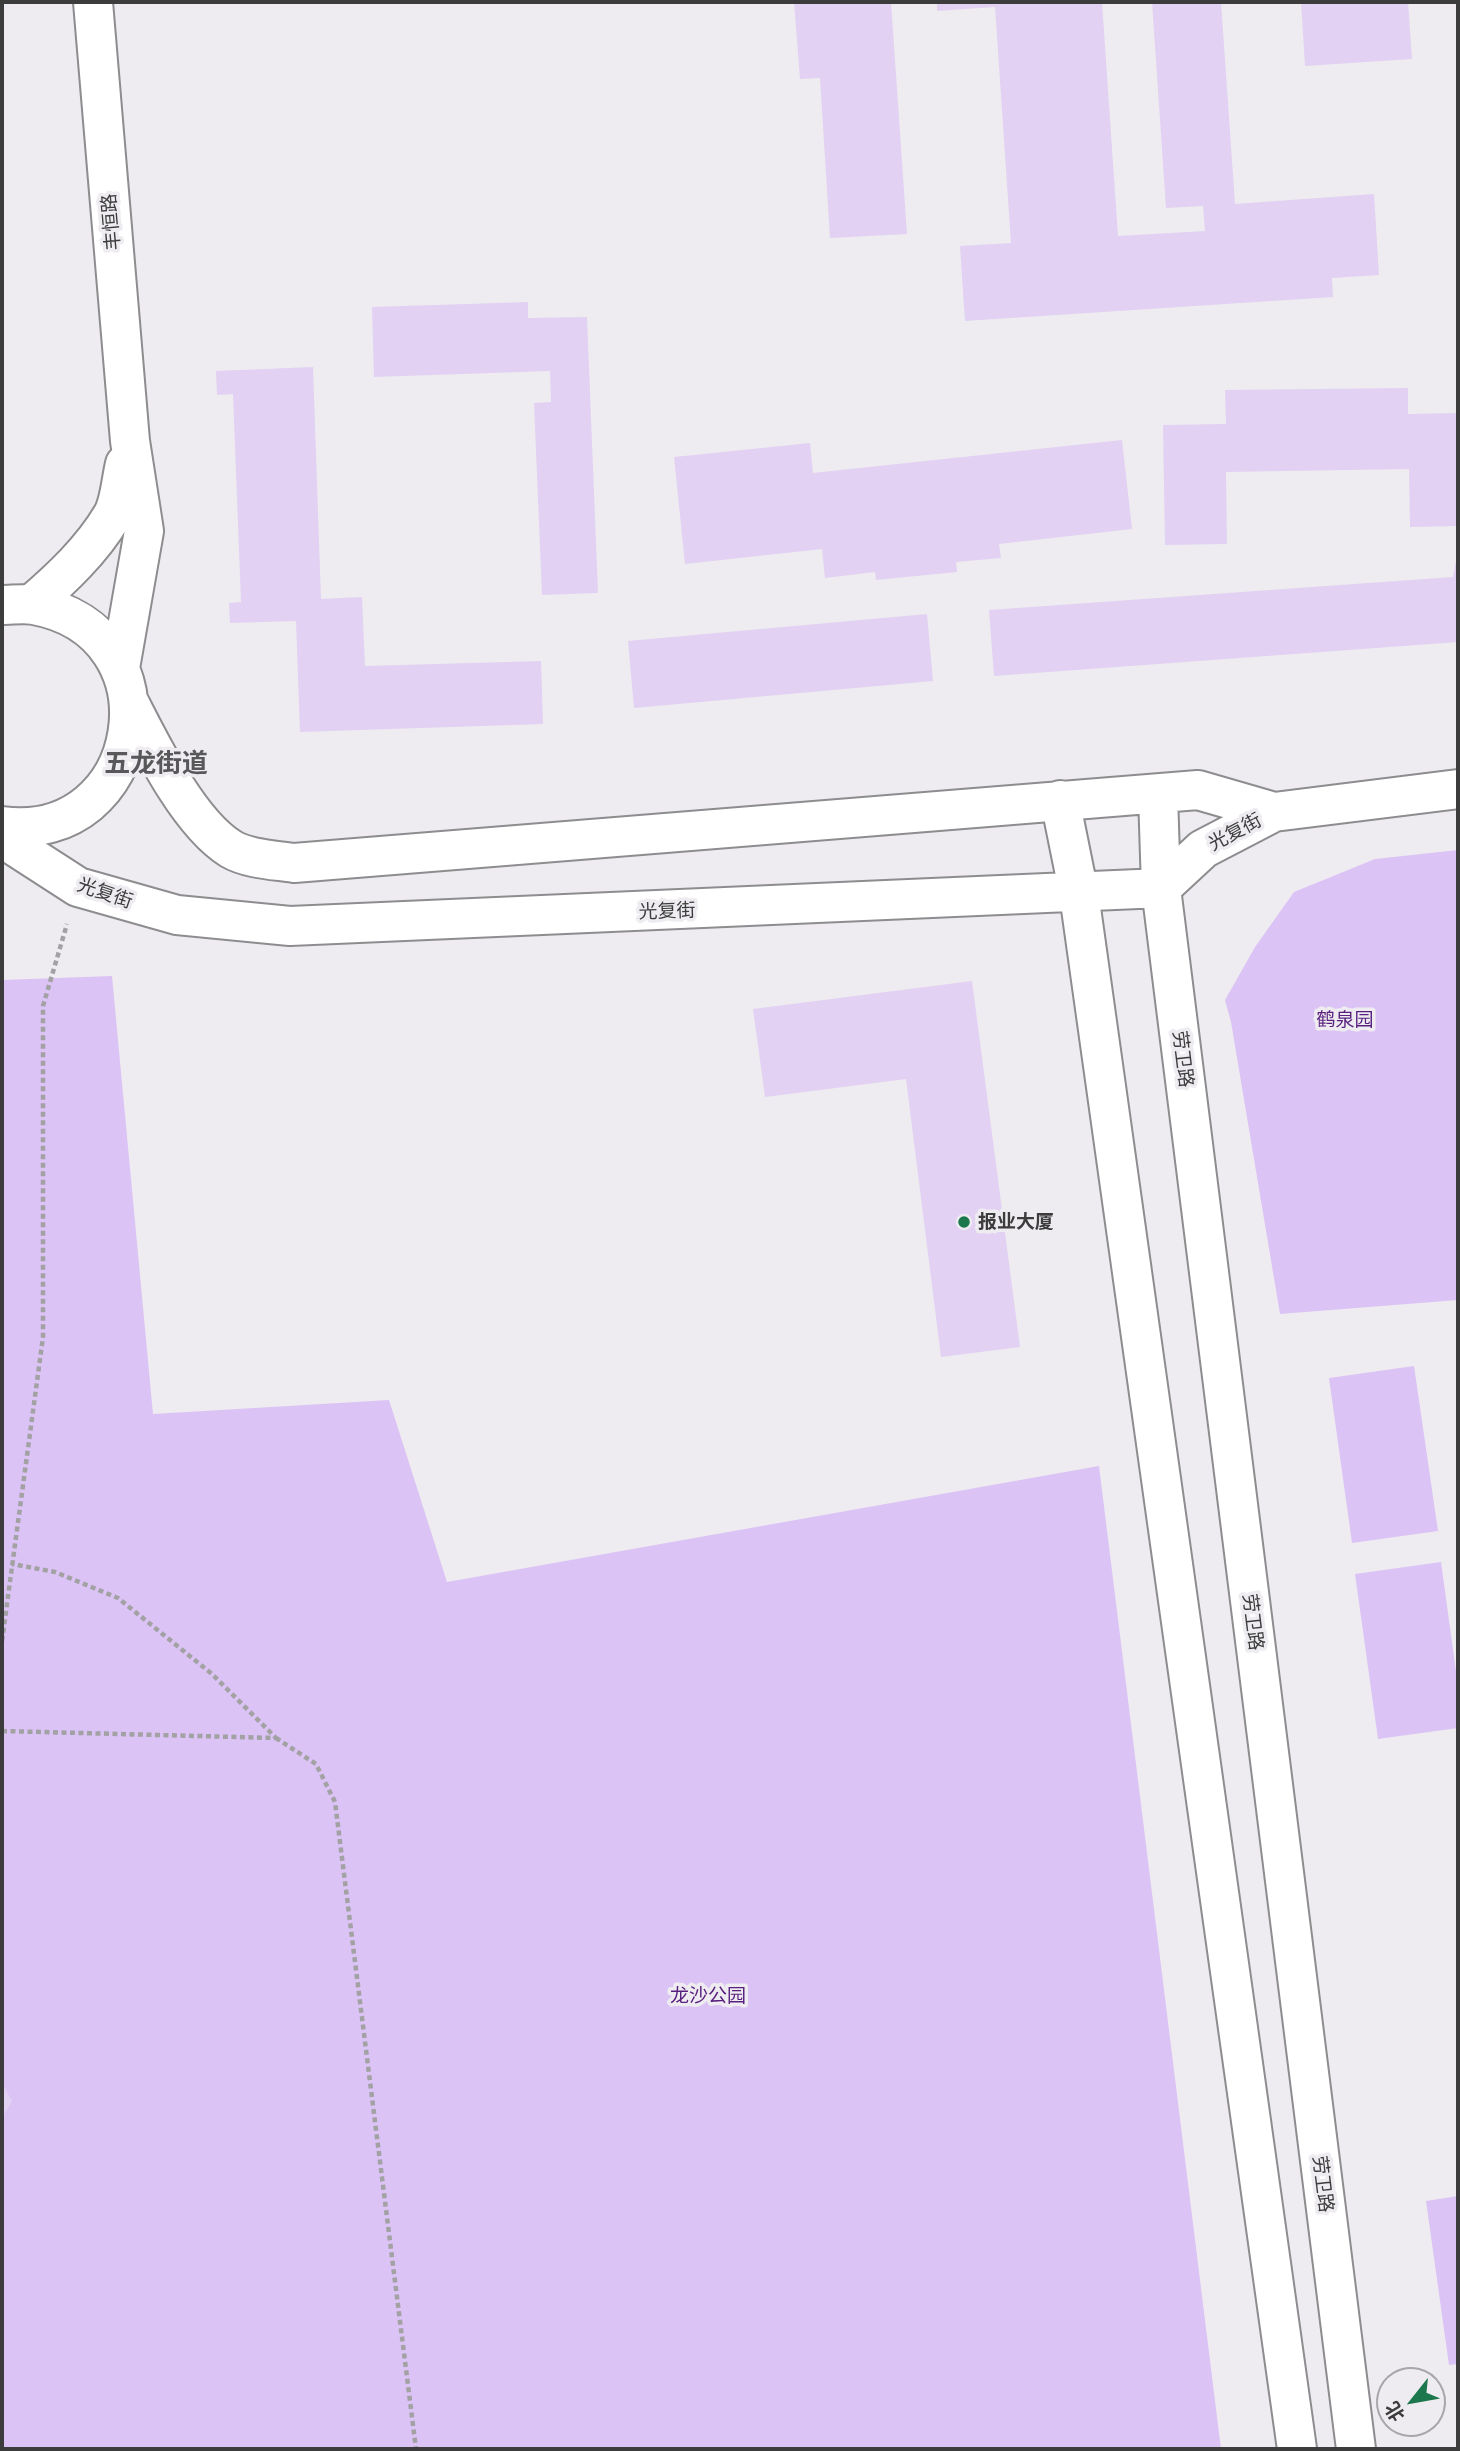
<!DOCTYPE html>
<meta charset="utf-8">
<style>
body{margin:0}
#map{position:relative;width:1460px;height:2451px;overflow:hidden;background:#eeecf0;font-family:Ubuntu,"Noto Sans SC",sans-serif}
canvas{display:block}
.frame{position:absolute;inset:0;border:4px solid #3c3c3d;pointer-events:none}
.north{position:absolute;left:1376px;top:2367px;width:70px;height:70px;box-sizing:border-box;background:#eeecf0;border:2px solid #a7a6a8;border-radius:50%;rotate:239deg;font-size:19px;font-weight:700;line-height:28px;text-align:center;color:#3c3c3d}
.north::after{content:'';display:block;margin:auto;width:24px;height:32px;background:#1c774c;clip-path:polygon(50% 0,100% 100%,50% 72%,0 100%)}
</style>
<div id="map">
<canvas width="1460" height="2451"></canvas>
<div class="frame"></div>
<div class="north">北</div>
</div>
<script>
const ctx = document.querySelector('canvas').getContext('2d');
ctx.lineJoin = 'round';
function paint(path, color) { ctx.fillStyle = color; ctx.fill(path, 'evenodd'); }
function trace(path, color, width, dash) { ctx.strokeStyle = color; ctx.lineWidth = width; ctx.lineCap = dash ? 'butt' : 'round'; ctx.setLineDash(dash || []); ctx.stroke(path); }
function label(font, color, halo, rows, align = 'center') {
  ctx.font = font + ' Ubuntu,"Noto Sans SC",sans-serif'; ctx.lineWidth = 7; ctx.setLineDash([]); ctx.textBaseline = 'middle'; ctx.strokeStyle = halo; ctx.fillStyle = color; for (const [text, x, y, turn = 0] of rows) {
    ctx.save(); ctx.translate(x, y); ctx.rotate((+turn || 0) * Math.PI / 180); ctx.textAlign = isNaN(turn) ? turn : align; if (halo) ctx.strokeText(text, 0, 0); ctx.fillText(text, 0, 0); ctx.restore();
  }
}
const green = new Path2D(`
 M1458 850V1300L1280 1314 1231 1022 1225 1000 1255 947 1294 892 1375 859Z
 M112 976 153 1414 389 1400 447 1582 1099 1466 1221 2449H2V980Z
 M1414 1366 1438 1531 1352 1543 1329 1378Z
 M1441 1562 1458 1686V1728L1378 1739 1355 1574Z
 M1458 2196V2364L1449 2365 1426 2201Z`);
const building = new Path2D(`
 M794 2H891L907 234 830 238 820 78 800 79Z
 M937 2H1102L1118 236 1205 231 1203 206 1166 208 1152 2H1221L1235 204 1374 194 1379 275 1332 278 1333 297 965 321 960 246 1011 243 995 7 937 11Z
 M1301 2H1408L1412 59 1305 66Z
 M528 302V318L587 317 598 593 542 595 534 403 551 402 550 371 374 377 372 307Z
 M313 367 321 599 362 597 365 666 541 661 543 724 300 732 296 621 230 623 229 603 241 602 233 394 217 395 216 371Z
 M1408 388V414L1458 413V526L1410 527 1409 469 1226 472 1227 544 1165 545 1163 425 1226 424 1225 390Z
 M1122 440 1132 529 999 544 1001 558 956 562 957 572 876 580 875 572 825 578 822 549 685 564 674 457 810 443 813 473Z
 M1457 555 1458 642 994 676 989 610 1453 577Z
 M927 614 933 681 634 708 628 641Z
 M972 981 1020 1347 941 1357 906 1079 765 1097 753 1009Z
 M2 2083 12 2101 2 2118Z`);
const path = new Path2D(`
 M2 1641 43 1337V1006L67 924
 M2 1731 276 1738 212 1674 118 1598 55 1572 12 1564
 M276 1738 316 1764 335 1802 416 2449`);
const major = new Path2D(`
 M93 2 130 441 144 531 120 668
 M32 604C61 579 92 550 112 516 120 503 121 480 125 464
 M2 605C12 605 24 603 34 605 182 632 146 845 2 826
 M130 704C152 747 189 823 231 849 248 859 274 860 294 863L1198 790 1274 812
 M1158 794 1161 888 1356 2449
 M1060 800 1079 894 1297 2449
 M2 838 78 887 177 915 290 926 1161 888 1203 849 1274 812 1458 789`);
const markers = [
 [964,1222,7,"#1c774c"]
];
const streetNames = [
 ["丰恒路",111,222,-95],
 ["光复街",1235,832,-28],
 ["光复街",105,893,19],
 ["光复街",667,911,-2],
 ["劳卫路",1183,1059,83],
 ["劳卫路",1253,1622,83],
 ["劳卫路",1323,2184,83]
];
const parkNames = [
 ["鹤泉园",1345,1020],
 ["龙沙公园",708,1996]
];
const poiNames = [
 ["报业大厦",978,1222]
];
const districtNames = [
 ["五龙街道",156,763]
];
paint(green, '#dcc3f5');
paint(building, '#e2d1f3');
trace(major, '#8d8c8f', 42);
trace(path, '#a2a1a3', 4.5, [5, 3.5]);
trace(major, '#fff', 38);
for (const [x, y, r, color] of markers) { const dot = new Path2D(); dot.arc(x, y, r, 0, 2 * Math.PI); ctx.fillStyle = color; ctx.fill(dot); trace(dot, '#eeecf0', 2.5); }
label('19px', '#3c3c3d', '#eeecf0', streetNames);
label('19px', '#581f7f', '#eeecf0', parkNames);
label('bold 19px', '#3c3c3d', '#eeecf0', poiNames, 'left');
label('bold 26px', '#585759', '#eeecf0', districtNames);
</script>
